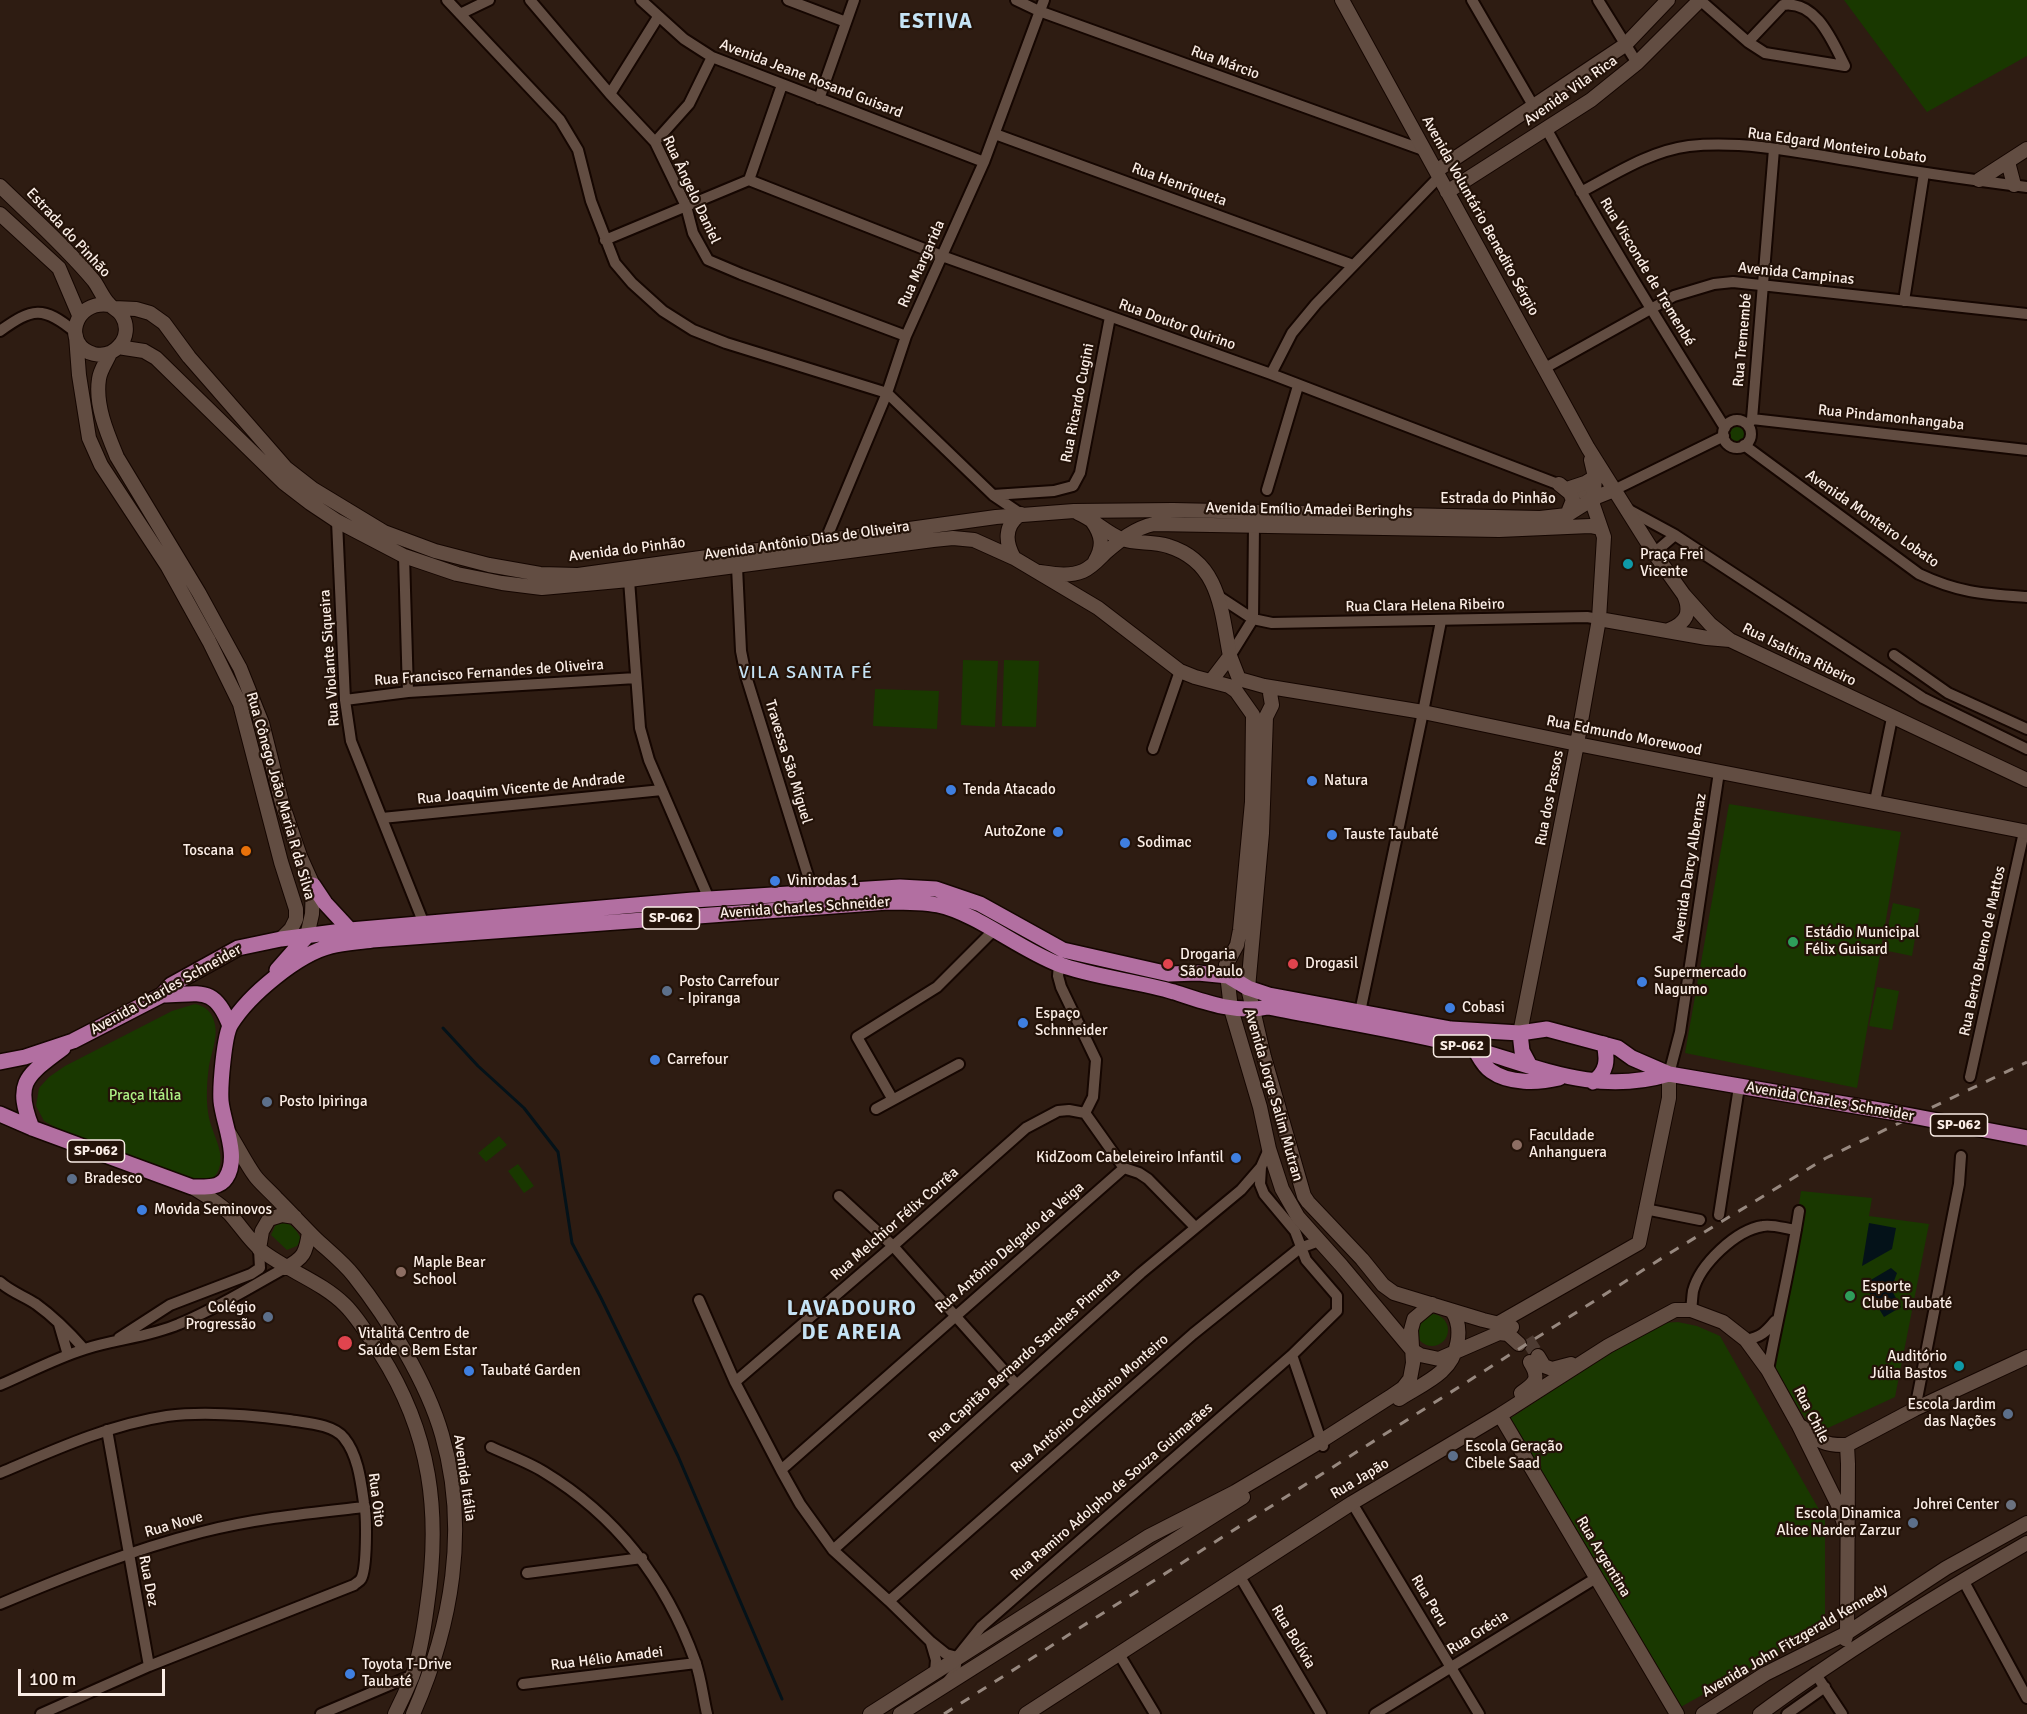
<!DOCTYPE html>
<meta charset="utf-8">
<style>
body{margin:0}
#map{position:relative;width:2027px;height:1714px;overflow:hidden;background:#2e1c12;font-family:Signika,sans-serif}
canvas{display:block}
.scale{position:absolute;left:18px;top:1669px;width:147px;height:27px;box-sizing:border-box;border:3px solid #faede6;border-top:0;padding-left:8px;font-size:18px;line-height:21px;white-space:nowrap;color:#faede6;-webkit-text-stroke:4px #241309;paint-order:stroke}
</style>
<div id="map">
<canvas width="2027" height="1714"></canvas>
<div class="scale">100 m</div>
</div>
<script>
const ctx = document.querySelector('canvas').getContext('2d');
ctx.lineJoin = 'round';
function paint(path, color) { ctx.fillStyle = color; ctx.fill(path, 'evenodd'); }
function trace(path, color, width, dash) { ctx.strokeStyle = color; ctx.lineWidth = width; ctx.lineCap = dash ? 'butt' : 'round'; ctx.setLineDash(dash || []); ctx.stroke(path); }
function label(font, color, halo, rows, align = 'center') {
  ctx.font = font + ' Signika,sans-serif'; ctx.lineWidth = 4.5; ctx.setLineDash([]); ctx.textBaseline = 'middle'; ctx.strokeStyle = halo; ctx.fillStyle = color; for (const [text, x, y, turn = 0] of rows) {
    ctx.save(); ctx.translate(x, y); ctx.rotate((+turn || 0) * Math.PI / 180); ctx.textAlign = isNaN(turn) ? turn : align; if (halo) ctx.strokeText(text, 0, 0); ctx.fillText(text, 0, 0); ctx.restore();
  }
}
const green = new Path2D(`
 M1844 0H2027V56L1927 112Z
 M1727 433a10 10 0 1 1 20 0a10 10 0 1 1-20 0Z
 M963 660 998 661 995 727 961 725Z
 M1004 660 1039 661 1036 727 1002 726Z
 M875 689 939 691 937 729 873 726Z
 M1729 804 1901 832 1857 1088 1685 1053Z
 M1893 903 1920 909 1912 956 1883 950Z
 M1877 987 1899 991 1892 1030 1869 1026Z
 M195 1004C206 1006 213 1013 215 1025 218 1037 211 1054 209 1066 207 1080 206 1098 208 1112 211 1137 233 1159 211 1181L191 1183 68 1134 44 1121 36 1106 39 1088 49 1077 65 1066 172 1011Z
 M499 1136 507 1145 486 1162 478 1153Z
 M518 1164 534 1186 524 1193 508 1171Z
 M1801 1191 1872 1198 1869 1216 1929 1224 1895 1397 1815 1434 1774 1369Z
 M282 1221C291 1223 297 1230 301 1239L297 1246 287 1250 271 1235 276 1224Z
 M1416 1330a16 16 0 1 1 32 0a16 16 0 1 1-32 0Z
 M1678 1322 1697 1326 1720 1336 1825 1520V1626L1679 1708 1508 1420 1642 1331 1659 1323Z`);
const water = new Path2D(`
 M1869 1223 1896 1228 1892 1249 1862 1266Z
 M1891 1268 1897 1273 1891 1289 1901 1307 1884 1317 1864 1284Z`);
const stream = new Path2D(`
 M443 1028 478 1066 524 1108 558 1152 572 1243 601 1298 678 1456 782 1699`);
const secondaryTunnel = new Path2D(`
 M1527 1339 1538 1356`);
const street = new Path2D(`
 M447 0 560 120 578 150 591 201 615 263 632 283 663 311 693 330 726 343 887 393 993 495 1021 514
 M530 0 610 94 655 142 686 206 693 233 708 260 741 274 906 336
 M641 0 684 39 712 57 984 162
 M788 0 846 22
 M1016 0 1039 11 1426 151
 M1472 0 1534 107
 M1598 0 1637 63
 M1700 0 1748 42 1765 53 1845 66
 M460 14 489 0
 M1748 42 1783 5C1817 0 1833 43 1845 66
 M610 94 658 17
 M819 99 854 0
 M1547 130C1602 231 1663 329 1725 428
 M995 134 1353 265
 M655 142 689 104 712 57
 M749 180 942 256 1271 374 1594 498
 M1581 192C1615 174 1650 151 1689 146 1747 140 1808 154 1865 163 1919 173 1973 180 2027 187
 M605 240 749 180 782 85
 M1904 301 1924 173
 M0 331C32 308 43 305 75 332
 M1545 368 1674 296 1714 284 1733 282 2027 314
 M1271 374 1292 333 1316 304 1439 177
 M1752 419 2027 450
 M1723 434a14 14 0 1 1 28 0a14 14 0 1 1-28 0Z
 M1748 425 1752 419 1774 149
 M1744 445 1919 574C1959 593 1984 594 2027 597
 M1267 490 1298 386
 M1614 490 1724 436
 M993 495 1054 491 1073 486 1080 473 1110 317
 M1627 509 1675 535 1923 698 2027 749
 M337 521 345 700 351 741 424 924
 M826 539 887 393 906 336 984 162 1044 0
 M1654 553 1675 535
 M404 556 408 692
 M737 567 741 651 746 676 813 892
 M629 580 640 728 649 760 709 899
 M1218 596 1253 619 1272 623 1587 617 1599 619
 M1894 655 1948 693 2027 729
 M1230 656 1253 619 1254 525
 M345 700 408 692 636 678
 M1153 749 1180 671
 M1875 801 1892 718
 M382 818 662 790
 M1059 964 1058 976 1061 987 1096 1060 1093 1097 1085 1113
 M1360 1012 1423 712 1441 621
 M1669 1074 1680 1032 1719 772
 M1970 1077 2024 832
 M893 1100 857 1037 937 987 993 931
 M876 1109 959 1064
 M1085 1113 1124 1168 1139 1173 1148 1179 1195 1227
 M839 1196 893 1246 1016 1384
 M1645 1209 1700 1220
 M1719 1215 1739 1087
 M0 1282C11 1292 24 1296 36 1304 54 1317 69 1332 84 1349
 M699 1300 735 1382 781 1470 800 1504 833 1550 889 1601 931 1642 946 1654 957 1657
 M1691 1310C1692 1304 1692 1297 1693 1291 1700 1264 1736 1230 1763 1226 1773 1224 1786 1229 1796 1230
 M59 1324 68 1355
 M119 1338 170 1305 251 1274 260 1268 259 1249
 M1746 1340C1761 1337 1766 1332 1775 1321
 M1292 1355 1323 1446
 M1768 1370C1778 1316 1791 1264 1799 1211
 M735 1382 893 1246 1026 1128 1058 1111 1069 1110 1085 1113
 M0 1385C28 1373 56 1358 85 1349 116 1339 149 1337 179 1324 216 1309 250 1287 285 1268
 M1915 1409 1959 1184 1961 1156
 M107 1430 149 1666
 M491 1447C508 1455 528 1462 544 1472 618 1517 666 1580 695 1661 701 1677 703 1697 707 1714
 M781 1470 1124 1168
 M0 1473C54 1450 108 1425 167 1416 207 1411 250 1415 289 1420 306 1423 333 1424 344 1438 358 1455 361 1482 364 1503 367 1516 367 1569 361 1579 359 1582 356 1583 354 1585L149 1666 41 1714
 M1352 1503 1479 1714
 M833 1550 1141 1273 1241 1190 1261 1167 1269 1149
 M527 1573 642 1558
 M1239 1575 1321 1714
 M1963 1580 2027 1698
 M889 1601 1193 1334 1300 1248 1319 1241
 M0 1604C66 1576 132 1550 202 1532 256 1518 311 1513 365 1507
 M931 1643 936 1660 935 1672
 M1119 1654 1155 1714
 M1815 1673 1842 1714
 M948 1681 955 1672 957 1657 981 1627 1292 1355 1337 1311V1296L1306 1260 1295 1231 1264 1194 1260 1184 1261 1167
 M523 1684 696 1663
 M321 1714 413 1675
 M1375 1714 1596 1578
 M1787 1714 1825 1687`);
const secondary = new Path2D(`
 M1342 0 1588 448 1654 553 1684 595 1710 624 1730 640 2027 780
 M2008 162 2014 185
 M1436 171 1625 45 1668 0
 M1979 180 2027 149
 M0 186C32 217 66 247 94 281 99 288 103 298 109 304 113 309 119 310 122 316 128 325 127 338 119 346 113 353 104 356 94 354 62 346 73 299 110 305
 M1447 192 1591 100 1637 63 1700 0
 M0 214 59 268 79 315
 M114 308 136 309 150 313 164 323 189 357 286 468 313 489 384 532 435 551 489 565 540 574 578 575 996 517 1074 511 1173 510 1540 518 1567 515 1594 498 1614 490
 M76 336 79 375 89 438 101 465 168 567 209 641 240 704 281 862 296 909V919L291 929 281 939
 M118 347 144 351 156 358 284 483 310 503 337 521 404 556 457 574 502 583 542 588 629 580 933 540 953 538 974 540 1014 558 1098 608 1180 671 1195 677 1229 686 1236 691 1253 715 1252 802 1240 930 1237 945 1226 965 1231 1009 1260 1107 1269 1149 1282 1189 1298 1217 1341 1265 1412 1350 1420 1355 1439 1359 1499 1333 1508 1334 1519 1344
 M110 353C107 361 100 370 99 379 95 405 107 433 117 457L199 593 240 668 262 723 282 803 300 856 313 885 312 914 307 936
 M1559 484 1570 493 1573 500 1567 515
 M1570 488 1585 483 1595 477
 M1078 513C1093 519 1109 535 1122 539 1136 544 1153 541 1168 546 1220 562 1221 610 1230 656L1214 677V682
 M1092 521C1102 535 1104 546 1095 561
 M1014 558C1005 542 1004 525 1021 514
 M1040 572C1054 574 1069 577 1083 571 1092 567 1098 560 1105 553 1120 540 1135 528 1154 524L1499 530 1590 526 1600 528
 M1599 619 1707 638 1730 640
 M1669 630C1686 623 1692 613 1684 595
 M1230 656 1239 679 1264 686 1423 712 1577 744 2027 832
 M1269 687 1272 705 1266 717 1262 833 1248 988 1264 1057 1304 1196 1308 1202 1362 1259 1383 1285 1394 1293 1483 1320 1512 1327
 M1520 1033 1577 744 1599 619 1604 537 1593 505 1595 477 1591 460
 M229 1133C238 1147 245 1162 255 1176 261 1184 270 1191 277 1199 291 1213 304 1227 318 1241 330 1252 344 1263 354 1276 388 1319 427 1382 442 1435 469 1528 452 1626 413 1714
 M192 1187C205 1195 218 1202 229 1213 240 1225 249 1240 262 1251 288 1271 322 1282 345 1305 359 1319 369 1337 380 1353 431 1433 441 1513 427 1606 424 1629 420 1655 412 1677 407 1689 401 1702 395 1714
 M259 1249 262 1231 269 1219 282 1215 295 1217
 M285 1268C304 1258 306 1253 309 1232
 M1497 1324 1639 1243 1669 1098V1074
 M1538 1356 1544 1366 1552 1369 1571 1364
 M1521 1393C1536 1383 1540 1378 1530 1362
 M1399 1399C1413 1390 1430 1382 1442 1371 1458 1357 1464 1328 1452 1311
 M1500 1415 1677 1714
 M1802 1427C1818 1441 1825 1446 1847 1445L1915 1409 2027 1357
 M1845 1639 1847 1633 1848 1464 1847 1445
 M870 1714 1149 1536 1235 1492 1321 1441 1390 1397 1403 1388 1410 1379 1413 1363 1411 1330 1414 1319 1432 1304
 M900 1714 1243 1497
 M1026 1714 1352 1503 1500 1415 1608 1346 1675 1310H1691L1723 1322 1746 1340 1768 1370 1798 1424 1838 1505 1848 1536
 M1703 1714 1765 1674 1847 1633 1946 1568 2027 1523
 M1760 1714C1845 1651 1935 1596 2027 1543`);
const primary = new Path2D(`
 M313 885 325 903 350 930
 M277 970 307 936
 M162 995C199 995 214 984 230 1026
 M1520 1033 1522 1051 1530 1066
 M1474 1048C1479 1056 1483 1066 1491 1071 1509 1084 1538 1083 1559 1078
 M0 1062 25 1057 73 1041 162 995 171 985 238 948 281 939 350 930 693 900 900 887 936 889 980 904 1063 950 1169 974 1198 973 1228 976 1248 988 1269 995 1451 1029 1520 1033 1547 1029 1618 1048 1632 1058 1669 1074 1891 1112
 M1593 1082C1607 1072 1608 1060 1604 1044
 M0 1114 32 1128 192 1187C203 1187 219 1189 226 1178 240 1157 223 1123 221 1101 220 1087 224 1035 231 1024 249 995 298 954 331 946 344 943 359 942 372 940L888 902C905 902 922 902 938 905 976 913 1019 949 1058 964 1093 977 1137 981 1174 992 1204 1002 1236 1014 1268 1007 1329 1019 1391 1029 1451 1043 1527 1061 1589 1098 1669 1074
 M32 1128C13 1081 28 1075 63 1048`);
const rail = new Path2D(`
 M944 1714 1670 1253 1826 1158 2027 1062`);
const primaryBridge = new Path2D(`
 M1891 1112 2027 1138`);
const markers = [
 [1628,564,6,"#0f9aa8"],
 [1312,781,6,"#3f7fe0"],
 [951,790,6,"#3f7fe0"],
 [1058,832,6,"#3f7fe0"],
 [1332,835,6,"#3f7fe0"],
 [1125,843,6,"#3f7fe0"],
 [246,851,6,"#e8710a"],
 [775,881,6,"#3f7fe0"],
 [1793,942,6,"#2e9e5b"],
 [1168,964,6,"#e0444e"],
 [1293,964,6,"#e0444e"],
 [1642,982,6,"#3f7fe0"],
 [667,991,6,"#5c6f8a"],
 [1450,1008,6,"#3f7fe0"],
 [1023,1023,6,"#3f7fe0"],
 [655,1060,6,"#3f7fe0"],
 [267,1102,6,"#5c6f8a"],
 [1517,1145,6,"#8d6e63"],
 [1236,1158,6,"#3f7fe0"],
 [72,1179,6,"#5c6f8a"],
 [142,1210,6,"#3f7fe0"],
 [401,1272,6,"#8d6e63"],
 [1850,1296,6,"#2e9e5b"],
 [268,1317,6,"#5c6f8a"],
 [345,1343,8,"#e0444e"],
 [1959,1366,6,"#0f9aa8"],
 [469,1371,6,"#3f7fe0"],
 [2008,1414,6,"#5c6f8a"],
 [1453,1456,6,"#5c6f8a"],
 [2011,1505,6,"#6b7280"],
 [1913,1523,6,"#5c6f8a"],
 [350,1674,6,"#3f7fe0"]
];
const shields = [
 [671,918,57],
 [1462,1046,57],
 [1959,1125,57],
 [96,1151,57]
];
const shieldNames = [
 ["SP-062",671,918],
 ["SP-062",1462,1046],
 ["SP-062",1959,1125],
 ["SP-062",96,1151]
];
const streetNames = [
 ["Rua Márcio",1225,63,20],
 ["Avenida Jeane Rosand Guisard",811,79,21],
 ["Avenida Vila Rica",1571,91,-35],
 ["Rua Edgard Monteiro Lobato",1837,146,8],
 ["Rua Henriqueta",1179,185,20],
 ["Rua Ângelo Daniel",691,190,65],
 ["Avenida Voluntário Benedito Sérgio",1480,216,61],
 ["Estrada do Pinhão",68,233,47],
 ["Rua Margarida",922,264,-66],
 ["Rua Visconde de Tremenbé",1647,272,59],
 ["Avenida Campinas",1796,274,6],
 ["Rua Doutor Quirino",1177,325,20],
 ["Rua Tremembé",1743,340,-85],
 ["Rua Ricardo Cugini",1078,403,-79],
 ["Rua Pindamonhangaba",1891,418,6],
 ["Estrada do Pinhão",1498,499],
 ["Avenida Emílio Amadei Beringhs",1309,510,1],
 ["Avenida Monteiro Lobato",1872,519,35],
 ["Avenida Antônio Dias de Oliveira",807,541,-8],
 ["Avenida do Pinhão",627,550,-7],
 ["Rua Clara Helena Ribeiro",1425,606,-1],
 ["Rua Isaltina Ribeiro",1799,655,26],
 ["Rua Violante Siqueira",330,658,-94],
 ["Rua Francisco Fernandes de Oliveira",489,673,-4],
 ["Rua Edmundo Morewood",1624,736,11],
 ["Travessa São Miguel",788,762,73],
 ["Rua Joaquim Vicente de Andrade",521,789,-6],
 ["Rua Cônego João Maria R da Silva",280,796,74],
 ["Rua dos Passos",1550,798,-79],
 ["Avenida Darcy Albernaz",1690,868,-81],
 ["Avenida Charles Schneider",805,908,-4],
 ["Rua Berto Bueno de Mattos",1983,951,-78],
 ["Avenida Charles Schneider",166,990,-29],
 ["Avenida Jorge Salim Mutran",1273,1095,74],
 ["Avenida Charles Schneider",1830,1102,10],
 ["Rua Melchior Félix Corrêa",895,1224,-41],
 ["Rua Antônio Delgado da Veiga",1010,1248,-41],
 ["Rua Capitão Bernardo Sanches Pimenta",1025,1356,-42],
 ["Rua Antônio Celidônio Monteiro",1090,1404,-41],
 ["Rua Chile",1811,1415,63],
 ["Avenida Itália",464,1478,82],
 ["Rua Japão",1360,1479,-31],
 ["Rua Ramiro Adolpho de Souza Guimarães",1112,1492,-41],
 ["Rua Oito",376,1500,83],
 ["Rua Nove",174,1525,-16],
 ["Rua Argentina",1603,1557,59],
 ["Rua Dez",148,1581,79],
 ["Rua Peru",1429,1601,59],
 ["Rua Grécia",1478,1633,-32],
 ["Rua Bolívia",1293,1637,59],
 ["Avenida John Fitzgerald Kennedy",1795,1641,-30],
 ["Rua Hélio Amadei",607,1659,-7]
];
const poiNames = [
 ["Praça Frei",1640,555],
 ["Vicente",1640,572],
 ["Natura",1324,781],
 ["Tenda Atacado",963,790],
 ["AutoZone",1046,832,"right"],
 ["Tauste Taubaté",1344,835],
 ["Sodimac",1137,843],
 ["Toscana",234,851,"right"],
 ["Vinirodas 1",787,881],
 ["Estádio Municipal",1805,933],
 ["Félix Guisard",1805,950],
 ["Drogaria",1180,955],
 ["São Paulo",1180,972],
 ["Drogasil",1305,964],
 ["Supermercado",1654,973],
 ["Nagumo",1654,990],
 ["Posto Carrefour",679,982],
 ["- Ipiranga",679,999],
 ["Cobasi",1462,1008],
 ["Espaço",1035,1014],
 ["Schnneider",1035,1031],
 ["Carrefour",667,1060],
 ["Posto Ipiringa",279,1102],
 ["Faculdade",1529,1136],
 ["Anhanguera",1529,1153],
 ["KidZoom Cabeleireiro Infantil",1224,1158,"right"],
 ["Bradesco",84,1179],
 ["Movida Seminovos",154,1210],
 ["Maple Bear",413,1263],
 ["School",413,1280],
 ["Esporte",1862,1287],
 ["Clube Taubaté",1862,1304],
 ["Colégio",256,1308,"right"],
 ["Progressão",256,1325,"right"],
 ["Vitalitá Centro de",358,1334],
 ["Saúde e Bem Estar",358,1351],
 ["Auditório",1947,1357,"right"],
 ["Júlia Bastos",1947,1374,"right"],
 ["Taubaté Garden",481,1371],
 ["Escola Jardim",1996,1405,"right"],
 ["das Nações",1996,1422,"right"],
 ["Escola Geração",1465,1447],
 ["Cibele Saad",1465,1464],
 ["Johrei Center",1999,1505,"right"],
 ["Escola Dinamica",1901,1514,"right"],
 ["Alice Narder Zarzur",1901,1531,"right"],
 ["Toyota T-Drive",362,1665],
 ["Taubaté",362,1682]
];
const parkNames = [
 ["Praça Itália",145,1096]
];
const quarterNames = [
 ["VILA SANTA FÉ",806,673]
];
const districtNames = [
 ["ESTIVA",936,22],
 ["LAVADOURO",852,1309],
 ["DE AREIA",852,1333]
];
paint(green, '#193800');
paint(water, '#041219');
trace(stream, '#041219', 3);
trace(secondaryTunnel, '#4d3b32', 14, [14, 7]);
trace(street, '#150601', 14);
trace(secondary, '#150601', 16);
trace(primary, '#150601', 18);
trace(street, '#624d42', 10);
trace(secondary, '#624d42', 14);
trace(primary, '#b26fa1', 15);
trace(rail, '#97887f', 3, [10, 10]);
trace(primaryBridge, '#150601', 18, []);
trace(primaryBridge, '#b26fa1', 15);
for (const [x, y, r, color] of markers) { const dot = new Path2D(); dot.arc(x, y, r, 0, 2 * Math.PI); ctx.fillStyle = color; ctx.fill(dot); trace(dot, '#241309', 2); }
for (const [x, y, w] of shields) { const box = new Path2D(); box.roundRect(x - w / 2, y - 11, w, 22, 4.5); ctx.fillStyle = '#241309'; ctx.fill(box); trace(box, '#faede6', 1.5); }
label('bold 14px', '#faede6', null, shieldNames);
label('15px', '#faede6', '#241309', streetNames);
label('15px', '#faede6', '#241309', poiNames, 'left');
label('15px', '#acef84', '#241309', parkNames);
ctx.letterSpacing = '1.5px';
label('18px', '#c5e3f5', '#241309', quarterNames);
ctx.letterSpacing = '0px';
ctx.letterSpacing = '1.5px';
label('bold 21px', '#c5e3f5', '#241309', districtNames);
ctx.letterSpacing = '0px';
</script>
